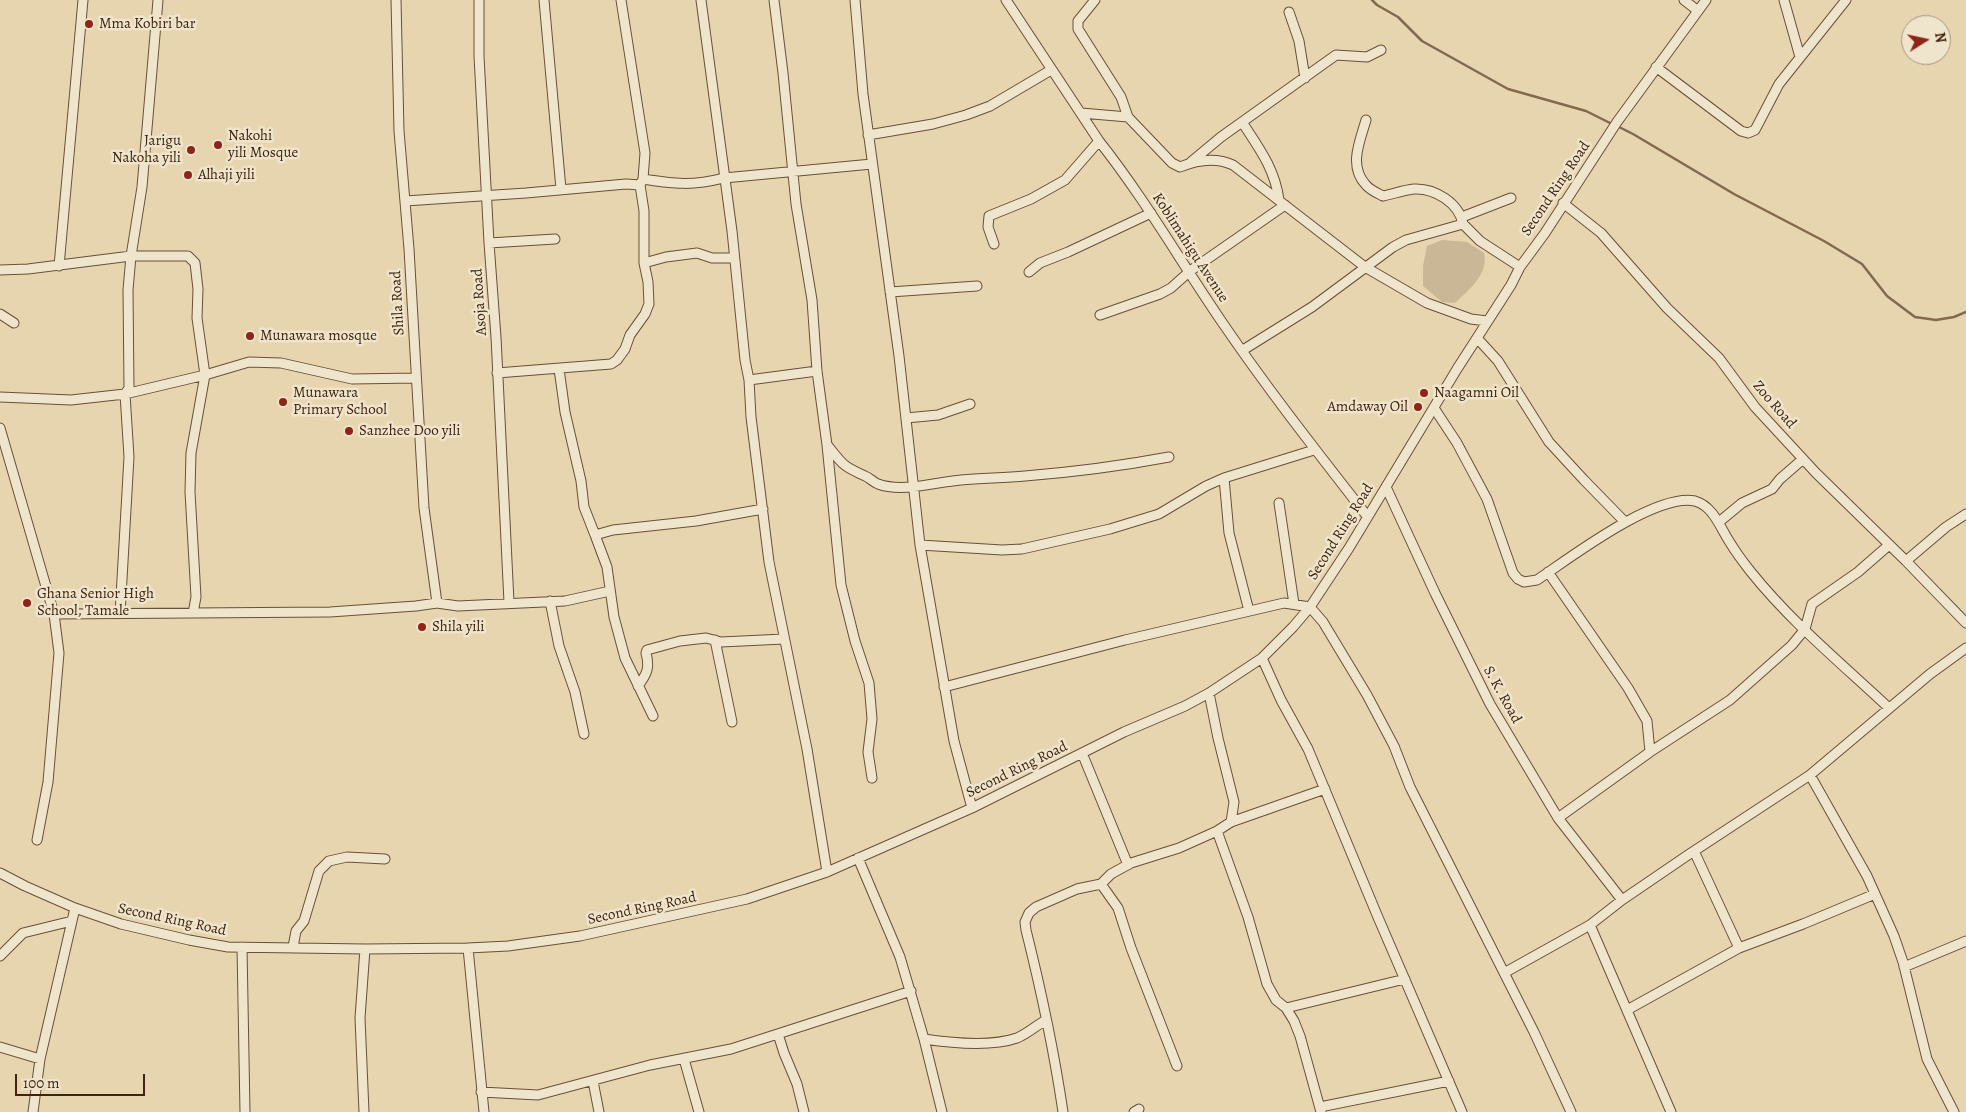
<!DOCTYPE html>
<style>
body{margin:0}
#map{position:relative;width:1966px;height:1112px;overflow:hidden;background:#e7d5b0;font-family:Alegreya,serif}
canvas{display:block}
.north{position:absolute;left:1901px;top:15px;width:50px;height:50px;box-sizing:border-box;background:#efe4cc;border:1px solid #a99780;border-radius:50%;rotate:80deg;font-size:14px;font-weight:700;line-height:20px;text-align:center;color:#3f230f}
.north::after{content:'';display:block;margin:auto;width:18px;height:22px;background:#8f2418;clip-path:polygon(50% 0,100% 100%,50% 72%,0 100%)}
.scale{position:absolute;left:15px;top:1074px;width:130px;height:22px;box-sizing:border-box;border:2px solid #3f230f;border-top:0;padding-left:6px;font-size:15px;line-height:18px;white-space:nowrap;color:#3f230f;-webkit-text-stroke:4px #efe4cc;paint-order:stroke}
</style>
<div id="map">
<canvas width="1966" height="1112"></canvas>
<div class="north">N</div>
<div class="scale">100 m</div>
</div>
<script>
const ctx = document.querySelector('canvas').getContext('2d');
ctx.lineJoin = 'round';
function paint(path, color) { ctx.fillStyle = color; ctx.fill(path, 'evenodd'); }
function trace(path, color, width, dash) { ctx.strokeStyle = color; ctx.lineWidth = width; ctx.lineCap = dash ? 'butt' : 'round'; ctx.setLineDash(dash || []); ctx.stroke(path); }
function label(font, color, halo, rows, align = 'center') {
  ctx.font = font + ' Alegreya,serif'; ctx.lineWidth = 5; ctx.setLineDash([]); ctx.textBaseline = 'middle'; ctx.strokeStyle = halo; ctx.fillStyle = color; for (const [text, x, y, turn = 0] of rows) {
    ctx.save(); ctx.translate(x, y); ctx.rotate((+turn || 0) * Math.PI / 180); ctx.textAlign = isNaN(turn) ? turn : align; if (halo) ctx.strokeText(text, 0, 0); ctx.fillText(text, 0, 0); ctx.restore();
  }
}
const green = new Path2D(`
 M1442 240 1467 242 1484 253C1489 274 1469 290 1455 303L1442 302 1423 286V266L1427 246Z`);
const stream = new Path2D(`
 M1372 0 1377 5 1398 17 1422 41 1508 89 1586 111 1612 124
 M1617 126 1633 134 1734 194 1824 241 1862 264 1887 296 1915 317 1936 320 1954 317 1966 312`);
const minor = new Path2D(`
 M396 0 399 131 409 249 424 508 437 603
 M479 0V56L489 243 496 337 509 602
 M544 0 561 189
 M701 0 732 231 745 360 749 380 751 417 769 562 807 749 827 872
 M774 0 783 73 796 204 812 300 817 371 827 445 841 585 855 641 869 683 872 719 868 752 872 778
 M855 0 863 94 899 356 920 545 954 741 972 808
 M1006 0 1099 141C1145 199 1182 264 1224 325 1269 391 1318 453 1367 516
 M1095 0 1078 21V29L1121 97 1128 117 1172 163 1180 167C1197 160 1216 157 1233 165L1365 267 1427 303 1471 319 1487 321
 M1684 0 1698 11
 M1784 0 1800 57
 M1289 12 1299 41 1305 78
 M1656 67 1741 131 1748 133 1755 130 1779 84 1846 0
 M1081 113 1128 117
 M1366 120C1360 141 1348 166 1366 185 1370 190 1377 193 1383 196 1393 194 1404 190 1414 189 1435 188 1459 203 1463 224
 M1242 122C1259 148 1275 169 1279 200
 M868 135 933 124 966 115 990 106 1051 70
 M1191 162 1221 137 1336 55 1367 57 1381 50
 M643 179C675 184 692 186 724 178L872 164
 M405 201 526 193 626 184 640 185
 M1563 203 1601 233 1667 308 1719 358 1755 407 1816 473 1906 561 1966 623
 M1462 217 1511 198
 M489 243 555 239
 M994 244 988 227 989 216 1031 199 1065 180 1099 141
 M644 263 666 257 697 253 712 258H734
 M59 266 83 0
 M0 270 28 269 131 256H188L195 263 198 289 197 318 205 375 191 453 190 492 196 597 193 613
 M1029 272 1040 263 1068 252 1151 213
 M890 292 977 286
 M0 314 14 323
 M1100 315 1160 294 1171 288 1190 271 1285 205
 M1477 338 1498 361 1549 442 1584 480 1625 522
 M1243 350 1312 307 1393 247 1406 240 1463 224 1480 241 1520 267
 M559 369 565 412 581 481 584 507 595 535
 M497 373 611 364 617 360 625 349 630 335 645 314 649 304 648 282 644 263V211L640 185 643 179 645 153 621 0
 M749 380 817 371
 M0 397 71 400 125 394 205 375 249 362 281 363 352 379 416 378
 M1434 408 1457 443 1487 499 1513 573 1518 579 1524 582 1537 580C1570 558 1655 493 1695 501 1713 506 1720 527 1729 541 1735 551 1743 562 1751 572 1791 622 1842 664 1889 708
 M906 418 938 415 970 404
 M0 428 54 614 59 653 48 782 37 840
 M828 446C843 465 843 466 865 476 870 478 873 482 878 484 903 493 935 482 961 480 982 478 1004 478 1025 476 1074 472 1121 466 1169 457
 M1224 478 1229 533 1249 611
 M1386 487 1435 593 1490 704 1558 818 1622 900
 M1279 503 1294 604
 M1719 522 1742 503 1772 489 1780 479 1803 459
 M920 545 1002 550 1022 549 1110 529 1159 514 1206 486 1224 478 1314 450
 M1906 561 1946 527 1966 514
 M1548 572 1628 688 1647 721 1650 752
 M550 601 559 646 575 692 584 734
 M54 614 330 612 416 606 437 603 458 606 565 601 610 591
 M120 614 129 457 125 394 129 388 128 290 131 256 142 187 158 0
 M715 640 732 722
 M1262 658 1281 700 1308 749 1377 915 1462 1112
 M638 686C647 674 650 668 646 653L647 650 680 641 706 638 721 642 784 639
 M944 687 1125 640 1284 603 1310 607 1323 622 1367 695 1394 746 1410 787 1534 1032 1571 1112
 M1209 693 1218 738 1234 802 1231 822 1217 831 1248 917 1267 984 1276 1000 1286 1008 1294 1021 1300 1036 1321 1112
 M653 716 625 658 614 617 607 567 595 535 613 530 696 521 763 509
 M1082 753 1128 865
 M1810 775 1867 876 1894 936 1903 962 1927 1059 1954 1112
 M1558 818 1650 752 1730 700 1792 645 1805 629 1812 604 1858 572 1889 545
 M1231 822 1325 789
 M1694 851 1739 948
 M858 858 900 957 924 1039 942 1112
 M0 873 25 886 75 908 121 924 189 940 228 947 365 949 468 948 508 946 580 936 747 899 827 872 972 808 1124 732 1185 706 1209 693 1262 658 1293 627 1310 607 1349 548 1457 369 1511 285 1520 267 1545 233 1617 122 1706 0
 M1101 884 1118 908 1131 948 1177 1066
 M1590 925 1671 1112
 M242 947 245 1112
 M293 947 296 931 304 921 319 871 329 861 347 857 385 859
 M468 948 484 1112
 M0 956 23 933 72 921
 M1904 967 1966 941
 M1504 973 1590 925 1622 900 1688 855 1810 775 1930 674 1966 648
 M1286 1008 1405 979
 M1627 1010 1739 948 1803 924 1875 894
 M778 1034 784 1053 797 1084 804 1112
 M924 1039C951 1043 991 1047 1017 1038 1027 1034 1037 1025 1046 1020
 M0 1047 40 1059
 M684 1059 699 1112
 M593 1081 599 1112
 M481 1092 538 1095 650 1065 731 1049 911 991
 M1320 1107 1449 1081
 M33 1112 40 1059 75 908
 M364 1112 360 1018 365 949
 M1063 1112C1054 1051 1041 990 1026 930L1025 922 1029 913 1036 907 1077 889 1101 884 1111 874 1131 863 1179 848 1217 831
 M1134 1112 1139 1109`);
const markers = [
 [89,24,5,"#8f2418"],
 [218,145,5,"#8f2418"],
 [191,150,5,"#8f2418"],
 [188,175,5,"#8f2418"],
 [250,336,5,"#8f2418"],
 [1424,393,5,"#8f2418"],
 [283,402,5,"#8f2418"],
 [1418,407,5,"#8f2418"],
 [349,431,5,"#8f2418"],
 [27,603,5,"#8f2418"],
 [422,627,5,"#8f2418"]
];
const poiNames = [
 ["Mma Kobiri bar",99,24],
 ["Nakohi",228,136],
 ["yili Mosque",228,153],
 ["Jarigu",181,141,"right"],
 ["Nakoha yili",181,158,"right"],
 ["Alhaji yili",198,175],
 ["Munawara mosque",260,336],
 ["Munawara",293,393],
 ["Primary School",293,410],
 ["Naagamni Oil",1434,393],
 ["Amdaway Oil",1408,407,"right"],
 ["Sanzhee Doo yili",359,431],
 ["Ghana Senior High",37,594],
 ["School, Tamale",37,611],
 ["Shila yili",432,627]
];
const streetNames = [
 ["Second Ring Road",1556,189,-56],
 ["Koblimahigu Avenue",1190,248,57],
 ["Asoja Road",480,302,-94],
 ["Shila Road",398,303,-93],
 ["Zoo Road",1774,405,49],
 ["Second Ring Road",1341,532,-58],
 ["S. K. Road",1502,695,61],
 ["Second Ring Road",1017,770,-26],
 ["Second Ring Road",642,909,-12],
 ["Second Ring Road",172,920,12]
];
paint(green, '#cab795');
trace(stream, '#82694f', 2.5);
trace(minor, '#695037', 11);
trace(minor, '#efe4cc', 9);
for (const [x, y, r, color] of markers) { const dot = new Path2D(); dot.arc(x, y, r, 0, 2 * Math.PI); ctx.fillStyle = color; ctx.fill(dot); trace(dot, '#efe4cc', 2); }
label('15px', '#3f230f', '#efe4cc', poiNames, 'left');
label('15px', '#3f230f', '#efe4cc', streetNames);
</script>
